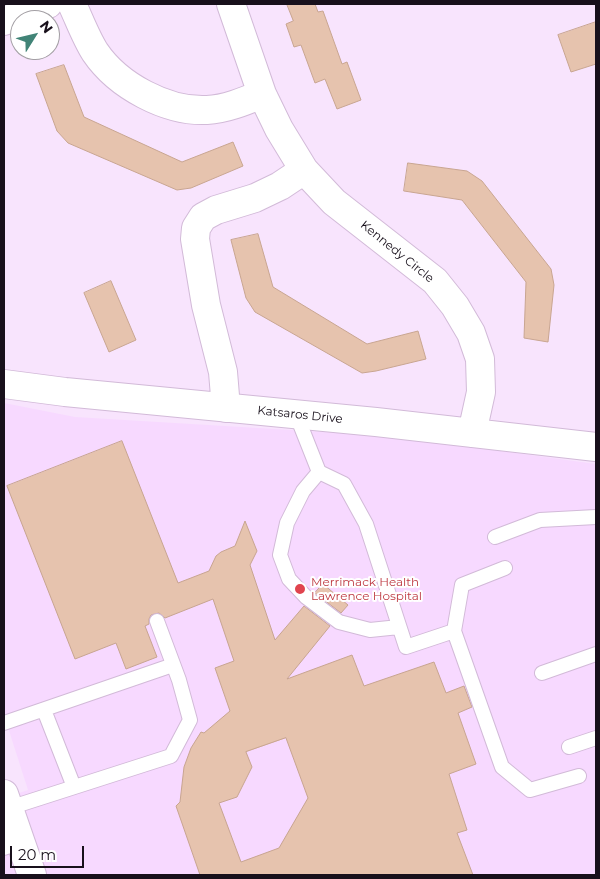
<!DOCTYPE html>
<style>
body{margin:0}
#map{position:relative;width:600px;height:879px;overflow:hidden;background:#f8e4fd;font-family:Montserrat,sans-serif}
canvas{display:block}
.frame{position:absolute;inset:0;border:5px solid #18101b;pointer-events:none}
.north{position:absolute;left:10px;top:10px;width:50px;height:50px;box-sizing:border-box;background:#fff;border:1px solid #a39fa4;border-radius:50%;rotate:54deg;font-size:14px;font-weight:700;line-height:20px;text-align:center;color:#18101b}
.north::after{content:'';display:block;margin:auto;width:18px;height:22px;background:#418477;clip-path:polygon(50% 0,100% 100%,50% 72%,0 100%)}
.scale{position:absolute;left:10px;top:846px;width:74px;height:22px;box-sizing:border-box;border:2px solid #18101b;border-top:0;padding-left:6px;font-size:15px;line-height:18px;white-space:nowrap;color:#18101b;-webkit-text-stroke:4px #fff;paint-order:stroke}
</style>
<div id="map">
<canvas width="600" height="879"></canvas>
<div class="frame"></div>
<div class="north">N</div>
<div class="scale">20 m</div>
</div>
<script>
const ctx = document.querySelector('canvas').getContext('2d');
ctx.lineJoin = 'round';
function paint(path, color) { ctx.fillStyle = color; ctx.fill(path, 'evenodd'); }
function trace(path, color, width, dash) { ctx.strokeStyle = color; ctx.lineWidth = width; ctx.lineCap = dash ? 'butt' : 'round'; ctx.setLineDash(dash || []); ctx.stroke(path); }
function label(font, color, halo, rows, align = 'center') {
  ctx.font = font + ' Montserrat,sans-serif'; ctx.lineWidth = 4; ctx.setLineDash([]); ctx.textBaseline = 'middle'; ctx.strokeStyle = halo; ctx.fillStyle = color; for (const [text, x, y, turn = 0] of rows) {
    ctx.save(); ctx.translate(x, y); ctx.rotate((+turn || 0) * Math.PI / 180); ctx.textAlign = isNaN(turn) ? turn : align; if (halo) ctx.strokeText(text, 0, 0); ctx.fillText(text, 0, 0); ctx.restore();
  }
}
const built = new Path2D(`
 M4 403 75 417 391 436 596 464V875H4V798L28 790 4 715Z`);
const building = new Path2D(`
 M287 4H315L318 12 323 11 342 64 347 62 361 100 337 109 325 79 315 83 301 45 294 47 286 24 293 21Z
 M596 22V64L571 72 558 35Z
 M64 65 84 117 182 162 233 142 243 166 191 188 177 190 68 143 57 131 36 74Z
 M408 163 467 171 482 181 551 269 554 285 548 342 524 338 526 282 462 200 404 191Z
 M258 234 273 287 367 344 418 331 426 359 376 371 362 373 255 312 246 298 231 240Z
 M111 281 136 340 109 352 84 293Z
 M122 441 178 583 209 571 216 556 221 552 235 546 245 521 257 551 250 565 275 640 304 606 330 626 287 679 352 655 364 686 434 662 446 693 464 686 472 707 458 713 476 764 449 774 467 830 457 833 473 875H200L176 806 180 802 184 767 191 748 201 732 204 733 230 711 215 668 234 661 213 599 165 618 159 613 151 615 149 619V624L145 626 157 657 126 669 116 643 75 659 7 486ZM286 738 308 798 279 848 241 862 219 803 237 797 252 767 246 752Z
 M323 584 348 605 341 613 315 593Z`);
const lane = new Path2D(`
 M296 414 319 472 303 491 287 523 280 555 289 579 306 597 339 622 370 630 399 627
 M319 472 344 484 366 524 406 647 454 631 462 585 505 568
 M495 537 540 520 596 517
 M454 631 502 767 530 790 579 776
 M542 673 596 654
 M44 710 74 787
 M4 723 173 665
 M569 747 596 738
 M9 808 171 756 190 720 179 680 157 621
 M4 848 21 842`);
const street = new Path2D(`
 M72 4C79 19 86 38 95 52 118 86 167 112 207 110 226 109 245 101 262 94L231 4
 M4 21 48 4
 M262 94 279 129 304 170 334 202 435 281 455 306 471 333 480 359 481 392 472 433
 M4 384 65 392 376 422 596 447
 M226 408 223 372 206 305 195 239 196 228 203 217 216 210 255 198 280 186 304 170
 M4 794 32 875`);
const markers = [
 [300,589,6,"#e0444e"]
];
const streetNames = [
 ["Kennedy Circle",397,252,39],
 ["Katsaros Drive",300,415,6]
];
const healthNames = [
 ["Merrimack Health",311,582],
 ["Lawrence Hospital",311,596]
];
paint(built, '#f7d9ff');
paint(building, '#e6c3ae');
trace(building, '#c8a591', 1);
trace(lane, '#d2bad8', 16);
trace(street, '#d2bad8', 30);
trace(lane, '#fff', 14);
trace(street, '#fff', 28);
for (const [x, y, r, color] of markers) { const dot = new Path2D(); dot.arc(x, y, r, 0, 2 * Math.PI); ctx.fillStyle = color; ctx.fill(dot); trace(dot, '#fff', 2); }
label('12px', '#18101b', '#fff', streetNames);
label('12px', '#be3a42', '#fff', healthNames, 'left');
</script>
